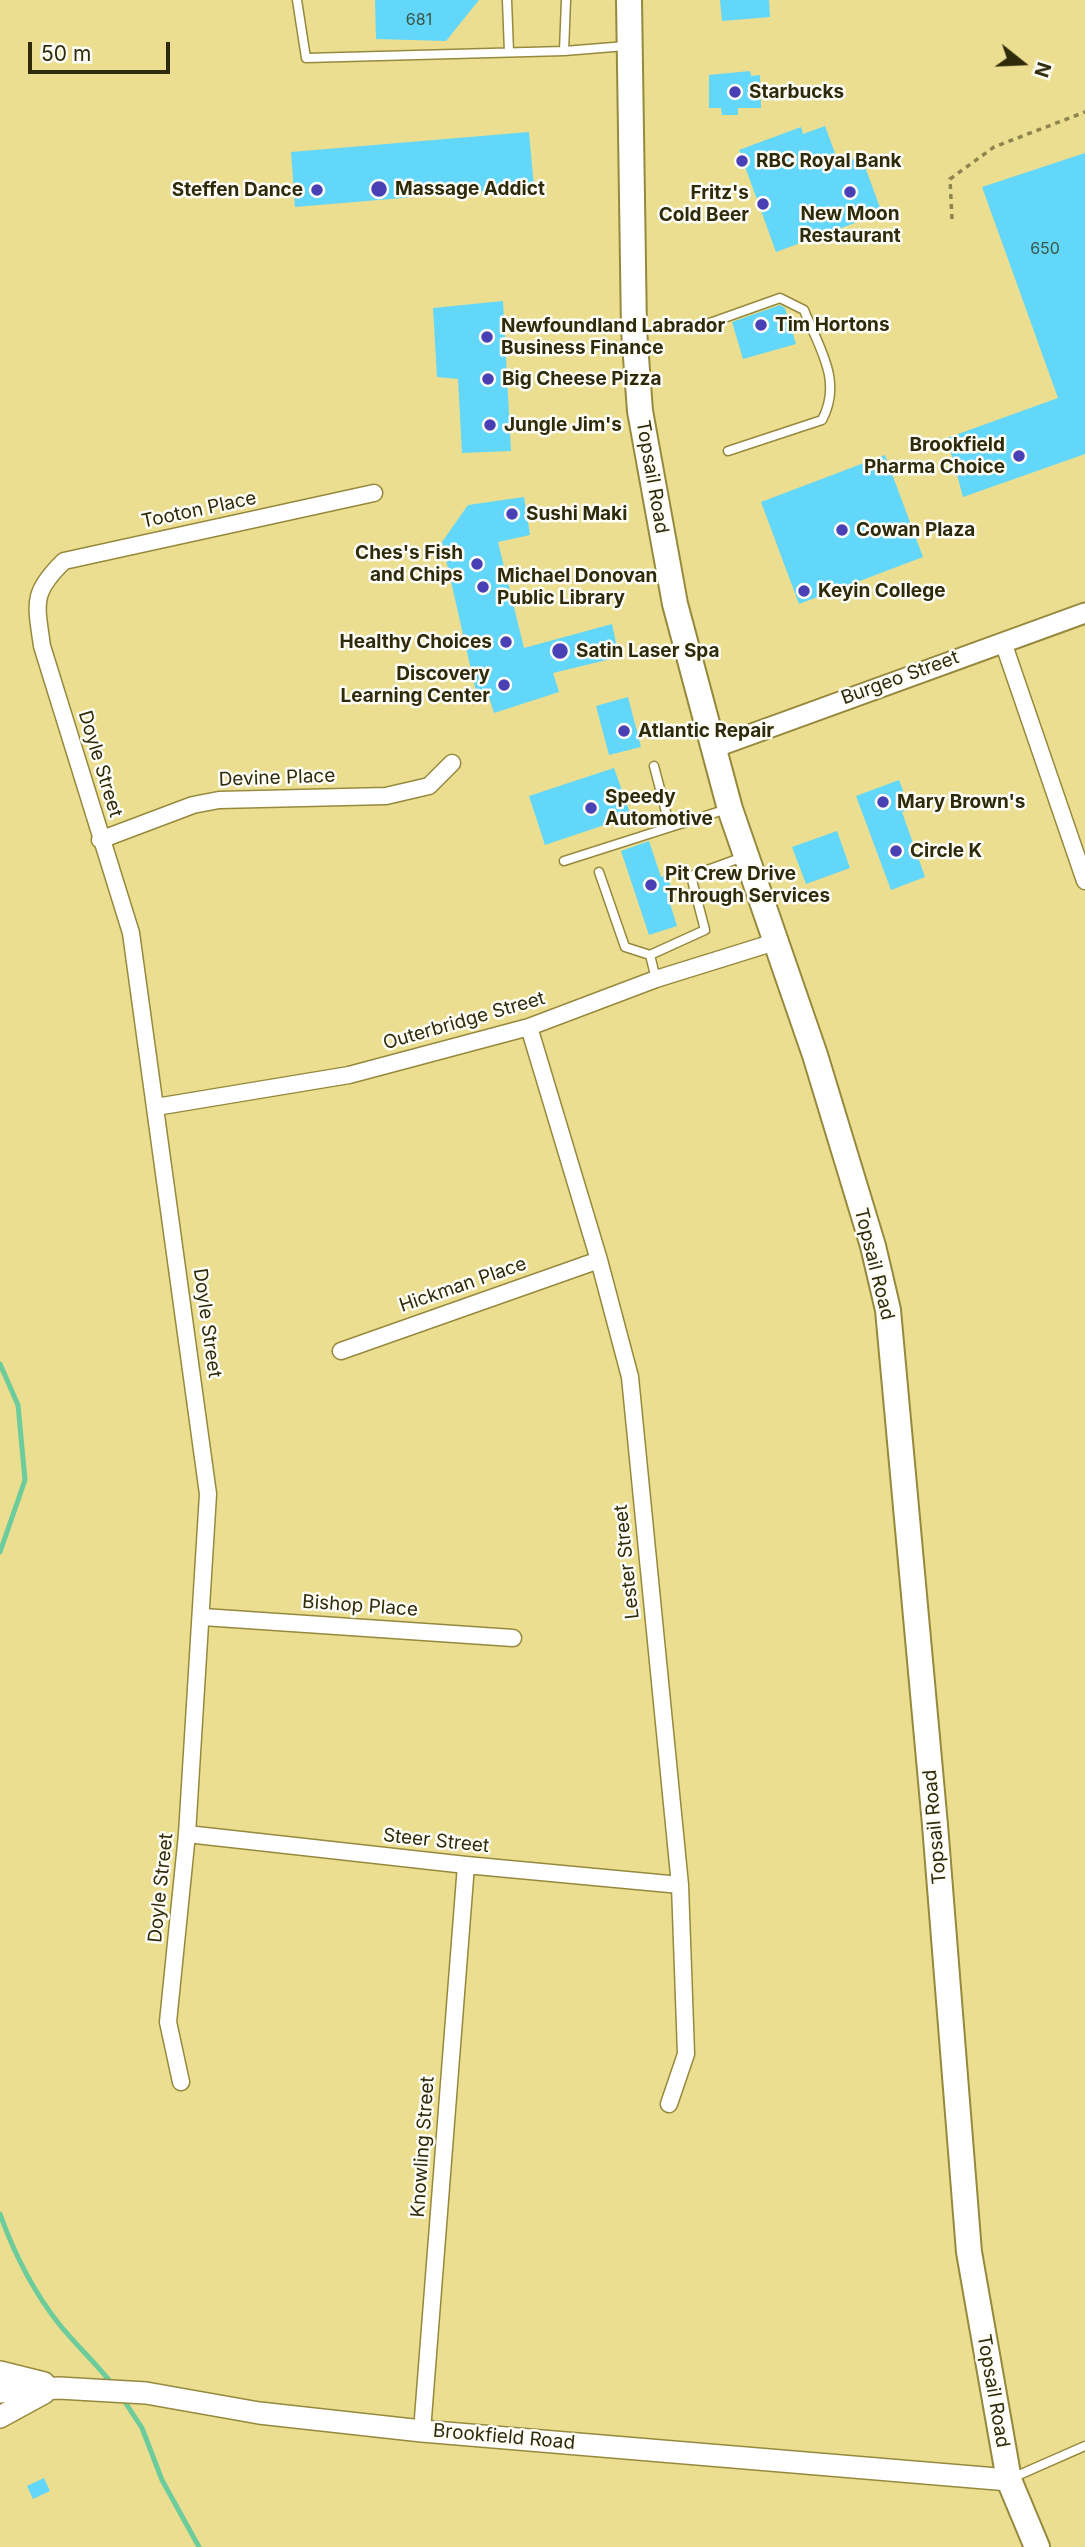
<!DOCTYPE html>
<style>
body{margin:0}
#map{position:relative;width:1085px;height:2547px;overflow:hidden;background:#ebde91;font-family:Inter,sans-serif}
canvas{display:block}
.north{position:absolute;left:987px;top:28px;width:70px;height:70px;-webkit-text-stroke:5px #fefdf6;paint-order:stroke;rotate:108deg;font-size:19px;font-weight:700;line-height:28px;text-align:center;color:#2f2a0a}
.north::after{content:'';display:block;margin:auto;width:24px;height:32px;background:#2f2a0a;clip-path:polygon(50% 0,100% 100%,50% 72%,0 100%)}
.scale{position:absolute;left:28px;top:42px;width:142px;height:32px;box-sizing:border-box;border:4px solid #2f2a0a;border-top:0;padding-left:9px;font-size:21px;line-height:24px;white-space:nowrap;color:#2f2a0a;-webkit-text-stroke:5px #fefdf6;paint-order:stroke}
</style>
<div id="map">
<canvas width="1085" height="2547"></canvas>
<div class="north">N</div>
<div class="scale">50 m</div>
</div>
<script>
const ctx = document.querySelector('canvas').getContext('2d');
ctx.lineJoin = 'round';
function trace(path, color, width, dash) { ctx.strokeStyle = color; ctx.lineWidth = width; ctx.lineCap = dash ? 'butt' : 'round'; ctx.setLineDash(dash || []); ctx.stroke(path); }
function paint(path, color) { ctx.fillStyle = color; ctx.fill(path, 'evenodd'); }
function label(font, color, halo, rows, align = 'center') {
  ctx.font = font + ' Inter,sans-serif'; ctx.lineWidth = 5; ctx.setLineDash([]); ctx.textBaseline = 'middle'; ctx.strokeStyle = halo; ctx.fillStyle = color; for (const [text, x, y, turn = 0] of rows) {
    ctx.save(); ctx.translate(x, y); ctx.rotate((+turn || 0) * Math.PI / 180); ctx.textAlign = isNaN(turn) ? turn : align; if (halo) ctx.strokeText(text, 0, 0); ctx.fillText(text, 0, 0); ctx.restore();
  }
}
const stream = new Path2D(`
 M0 1364 18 1405 25 1480 0 1552
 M0 2214C14 2253 33 2291 59 2324 76 2345 96 2363 113 2385
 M123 2399 142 2428 162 2480 199 2547`);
const building = new Path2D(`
 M375 0H479L446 41 376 39Z
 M720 0H769L770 17 722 21Z
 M750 71 751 76 760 75 761 108H738V115H722L721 108H709V75Z
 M825 126 839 164 861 156 882 213 776 252 739 150 801 127 803 134Z
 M529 132 534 187 295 207 291 152Z
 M1085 153V454L963 497 947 438 1058 398 982 187Z
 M503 301 511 451 462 453 458 379 437 377 433 308Z
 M780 305 785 308 796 344 743 359 732 322Z
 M885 455 923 557 799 604 761 502Z
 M524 497 530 535 498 542 524 648 612 624 619 657 553 673 559 692 494 713 488 694 477 696 442 542 468 505Z
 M628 697 641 747 609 755 596 706Z
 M614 768 631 816 545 845 529 796Z
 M899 780 910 809 902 812 925 877 891 890 856 796Z
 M837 831 850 868 806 884 792 847Z
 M649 841 661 877 667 875 673 892 667 894 677 926 649 935 621 851Z
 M44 2478 50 2491 33 2499 27 2486Z`);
const path = new Path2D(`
 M952 219 950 179 994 147 1085 112`);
const service = new Path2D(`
 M297 0 306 58 564 51
 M507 0 509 52
 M566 0 564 51 626 46
 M707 324 780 298 804 310C819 348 843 381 822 420L728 451
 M654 766 670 827
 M564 861 727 809
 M599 872 625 947 650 955
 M656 979 650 955 705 930 691 876 743 857
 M1012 2478 1085 2446`);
const minor = new Path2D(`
 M1003 642 1085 881
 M100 840 193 805 219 800 386 796 429 786 452 763
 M529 1027 599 1260 630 1377 680 1885 686 2054 669 2104
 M156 1107 349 1075 529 1027 656 979 775 942
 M341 1351 599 1260
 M203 1617 513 1638
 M187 1834 466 1865 680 1885
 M181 2082 168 2022 187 1834 208 1494 131 933 42 646C36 603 31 593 64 561L374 493
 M422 2431 466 1865`);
const tertiary = new Path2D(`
 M716 747 1085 613`);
const secondary = new Path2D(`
 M0 2372 44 2383
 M0 2392 59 2388 146 2393 259 2413 422 2431 1009 2480
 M0 2417 44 2393`);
const primary = new Path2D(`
 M629 0 634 330 640 411 675 604 730 809 815 1055 873 1246 888 1310 935 1825 969 2252 1009 2480 1037 2547`);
const markers = [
 [735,92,7,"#4940b6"],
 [742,161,7,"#4940b6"],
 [379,189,9,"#4940b6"],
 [317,190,7,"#4940b6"],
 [850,192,7,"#4940b6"],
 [763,204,7,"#4940b6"],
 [761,325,7,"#4940b6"],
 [487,337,7,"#4940b6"],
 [488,379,7,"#4940b6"],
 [490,425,7,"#4940b6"],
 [1019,456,7,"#4940b6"],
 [512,514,7,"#4940b6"],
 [842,530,7,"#4940b6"],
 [477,564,7,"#4940b6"],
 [483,587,7,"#4940b6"],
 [804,591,7,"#4940b6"],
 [506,642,7,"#4940b6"],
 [560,651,9,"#4940b6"],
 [504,685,7,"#4940b6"],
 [624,731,7,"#4940b6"],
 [883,802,7,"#4940b6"],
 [591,808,7,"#4940b6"],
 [896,851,7,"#4940b6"],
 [651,885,7,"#4940b6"]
];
const numberNames = [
 ["681",419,20],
 ["650",1045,249]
];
const poiNames = [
 ["Starbucks",749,92],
 ["RBC Royal Bank",756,161],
 ["Massage Addict",395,189],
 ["Steffen Dance",303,190,"right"],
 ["Fritz's",749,193,"right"],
 ["Cold Beer",749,215,"right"],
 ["New Moon",850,214,"center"],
 ["Restaurant",850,236,"center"],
 ["Tim Hortons",775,325],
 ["Newfoundland Labrador",501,326],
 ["Business Finance",501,348],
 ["Big Cheese Pizza",502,379],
 ["Jungle Jim's",504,425],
 ["Brookfield",1005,445,"right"],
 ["Pharma Choice",1005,467,"right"],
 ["Sushi Maki",526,514],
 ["Cowan Plaza",856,530],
 ["Ches's Fish",463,553,"right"],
 ["and Chips",463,575,"right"],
 ["Michael Donovan",497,576],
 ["Public Library",497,598],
 ["Keyin College",818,591],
 ["Healthy Choices",492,642,"right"],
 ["Satin Laser Spa",576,651],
 ["Discovery",490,674,"right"],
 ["Learning Center",490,696,"right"],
 ["Atlantic Repair",638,731],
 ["Speedy",605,797],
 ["Automotive",605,819],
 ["Mary Brown's",897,802],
 ["Circle K",910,851],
 ["Pit Crew Drive",665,874],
 ["Through Services",665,896]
];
const streetNames = [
 ["Topsail Road",652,477,80],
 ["Tooton Place",199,510,-12],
 ["Burgeo Street",900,678,-20],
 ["Doyle Street",100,764,73],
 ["Devine Place",277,778,-2],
 ["Outerbridge Street",464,1021,-16],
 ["Topsail Road",874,1264,76],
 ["Hickman Place",463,1285,-19],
 ["Doyle Street",207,1323,82],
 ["Lester Street",627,1562,-96],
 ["Bishop Place",360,1606,4],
 ["Topsail Road",935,1827,-95],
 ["Steer Street",436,1841,6],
 ["Doyle Street",161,1888,-84],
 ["Knowling Street",423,2147,-86],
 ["Topsail Road",993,2391,80],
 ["Brookfield Road",504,2437,5]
];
trace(stream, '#6dcc9c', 5);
paint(building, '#62d7f9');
trace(service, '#96893d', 11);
trace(minor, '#96893d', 19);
trace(tertiary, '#96893d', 23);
trace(secondary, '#96893d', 24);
trace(primary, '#96893d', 28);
trace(path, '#8d844e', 3.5, [5, 5]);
trace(service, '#fff', 8);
trace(minor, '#fff', 16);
trace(tertiary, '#fff', 19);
trace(secondary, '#fff', 21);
trace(primary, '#fff', 24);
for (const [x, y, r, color] of markers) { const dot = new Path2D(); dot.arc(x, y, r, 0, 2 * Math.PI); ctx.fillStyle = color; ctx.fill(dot); trace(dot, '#fefdf6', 2.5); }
label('16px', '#3c5546', null, numberNames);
label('bold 19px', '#2f2a0a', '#fefdf6', poiNames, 'left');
label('19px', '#2f2a0a', '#fefdf6', streetNames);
</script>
